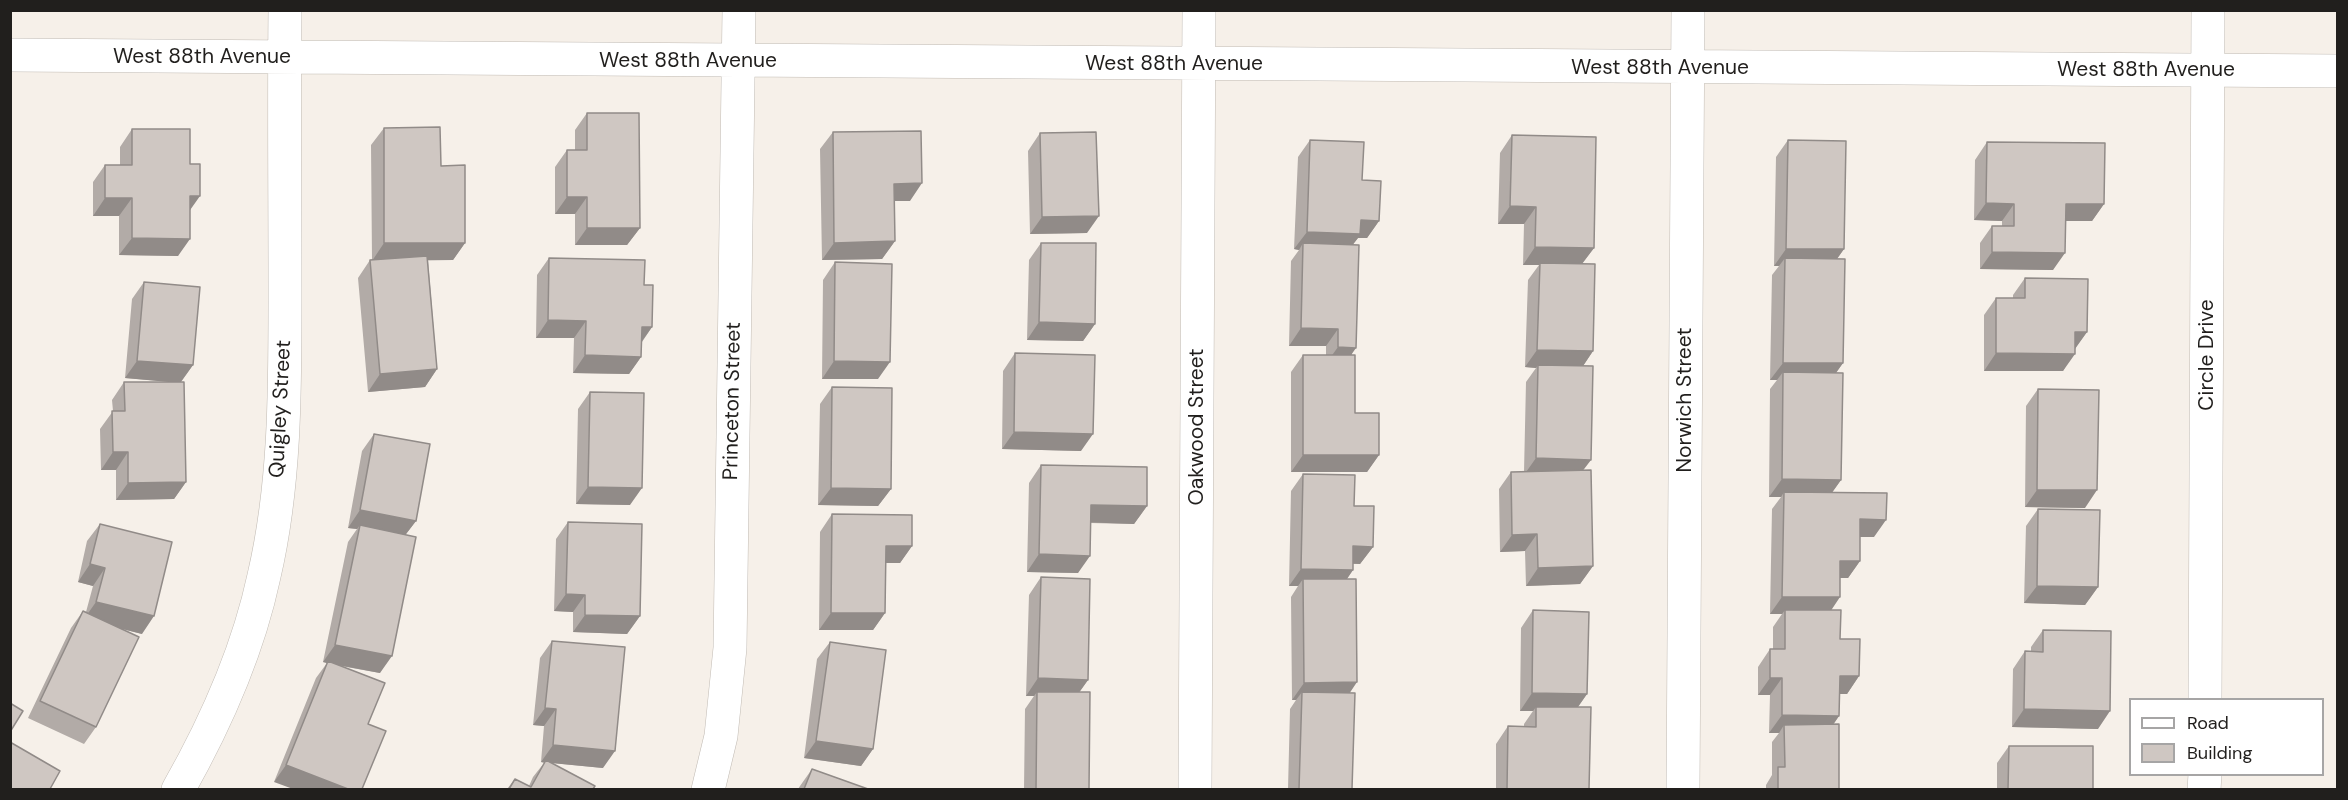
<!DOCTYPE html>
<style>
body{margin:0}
#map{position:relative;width:2348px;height:800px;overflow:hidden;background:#f6f0e9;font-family:"DM Sans",sans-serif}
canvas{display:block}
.frame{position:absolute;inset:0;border:12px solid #211f1d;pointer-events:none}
.legend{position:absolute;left:2129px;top:698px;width:195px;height:78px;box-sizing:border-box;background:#fff;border:2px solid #a6a5a5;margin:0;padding:8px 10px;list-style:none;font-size:18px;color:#211f1d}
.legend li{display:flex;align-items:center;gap:12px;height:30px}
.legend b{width:30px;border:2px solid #a6a5a5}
</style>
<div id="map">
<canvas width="2348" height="800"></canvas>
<div class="frame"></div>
<ul class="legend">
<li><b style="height:8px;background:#fff"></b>Road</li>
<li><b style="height:16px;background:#cfc7c2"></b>Building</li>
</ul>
</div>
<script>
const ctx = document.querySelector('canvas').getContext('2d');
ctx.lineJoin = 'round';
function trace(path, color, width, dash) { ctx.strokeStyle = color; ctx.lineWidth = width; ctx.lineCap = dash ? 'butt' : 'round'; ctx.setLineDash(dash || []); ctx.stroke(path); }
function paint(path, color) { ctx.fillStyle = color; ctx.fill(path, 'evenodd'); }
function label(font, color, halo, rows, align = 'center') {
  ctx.font = font + ' "DM Sans",sans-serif'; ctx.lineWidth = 4.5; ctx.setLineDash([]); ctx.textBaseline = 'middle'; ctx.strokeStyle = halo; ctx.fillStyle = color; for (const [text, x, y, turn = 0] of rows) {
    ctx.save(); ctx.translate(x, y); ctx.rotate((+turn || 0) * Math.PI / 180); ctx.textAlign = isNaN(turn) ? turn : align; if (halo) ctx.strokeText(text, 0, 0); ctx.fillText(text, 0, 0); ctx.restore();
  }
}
const minor = new Path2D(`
 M10 55 2338 71
 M2205 700 2208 10
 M178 790C216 723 248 651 264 576 286 482 285 383 285 287 285 195 284 103 285 10
 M708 790 721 736 730 648 739 10
 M1195 790 1199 10
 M1683 790 1688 10
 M2204 790 2205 774`);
const wall = new Path2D(`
 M587 113 640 228 627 245H575V214H555V167L567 150H575V130Z
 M384 128 441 166 465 243 453 260H428L437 369 425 387 368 392 358 278 370 260H372L371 145Z
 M132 129 190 210 178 256 119 255V216H93V182L105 165H120V147Z
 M833 132 910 201H894L895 241 882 259 822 260 820 149Z
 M1040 133 1087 233 1030 234 1028 151Z
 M1512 135 1594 248 1582 264 1593 351 1583 366V470L1593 566 1580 584 1526 586 1525 551 1500 552 1499 489 1511 472H1524L1526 382 1536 368 1525 367 1528 280 1539 265H1523L1524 224H1498L1500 153Z
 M1310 140 1362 180 1379 221 1367 238H1358L1353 244 1352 355 1355 413 1379 455 1367 472H1291V372L1303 355H1326V346H1289L1291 261 1299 250 1294 249 1298 157Z
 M1788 140 1844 249 1837 259 1843 363 1836 373 1841 480 1832 492 1874 537H1860V561L1848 578H1840L1831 610 1840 639 1859 676 1847 694H1840L1839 716 1833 725 1839 789H1766V785L1772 775V742L1779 733H1769L1770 695H1758V667L1770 649H1773V627L1782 614H1770L1772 509 1781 497H1769L1770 389 1777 380H1770L1772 275 1779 266H1774L1776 157Z
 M1987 142 2104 204 2092 221H2065L2053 270 1980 269V243L1992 226H2002V221L1974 220 1975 160Z
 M1041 243 1095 324 1083 341 1027 340 1029 260Z
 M549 258 644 285 652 327 642 342 641 357 629 374 573 373 574 338H536L537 275Z
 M835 262 878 379H822L823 280Z
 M2025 278 2087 332 2075 348 2063 371H1984V315L1996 298H2013V295Z
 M144 282 193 365 181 382 186 482 174 499 116 500V470H101L100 429 113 411 112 400 124 382H172L125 378 132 299Z
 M1015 353 1081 451 1002 449 1003 371Z
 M832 387 891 489 878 506 818 505 820 404Z
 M2038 389 2085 508 2025 507 2026 406Z
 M590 392 630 505 576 504 578 409Z
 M374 434 416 521 406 534 380 673 341 666 385 683 274 782 316 678 327 663 323 662 348 542 357 529 348 528 362 451Z
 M1041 465 1147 506 1134 524 1090 523 1078 573 1027 572 1029 483Z
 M1303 474 1354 506 1373 547 1360 564H1353V570L1346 579 1352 789H1288L1290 709 1296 700H1292L1291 597 1298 586H1289L1291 491Z
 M2038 509 2098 587 2085 605 2024 603 2026 526Z
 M832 514 912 546 900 563H886L885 613 873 630H819L820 532Z
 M568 522 640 616 627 634 573 632V612L554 611 556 539Z
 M100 524 142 634 118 628 96 727 84 744 28 718 71 628 83 611 86 612 93 586 78 582 87 541Z
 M1041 577 1088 680 1079 692 1089 789H1024L1025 709 1034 696H1026L1029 595Z
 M1533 610 1587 694 1578 707 1589 789H1496V744L1508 726 1524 727V724L1533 711H1520L1521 628Z
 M2043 630 2098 729 2012 727 2013 669 2025 651 2031 652V647Z
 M552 641 603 768 552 763 593 789H507L515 779 529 786 533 777 544 763 541 762 544 726 533 725 540 658Z
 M830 642 873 749 861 766 804 758 817 659Z
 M2009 746 2093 789H1997V763Z
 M812 769 868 789H798L800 786Z`);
const shadedWall = new Path2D(`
 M922 183 910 201H882L894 184Z
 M190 196H200L188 213Z
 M567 197H587L575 214H555Z
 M105 198H132L119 216H93Z
 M1986 203 2014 204 2002 221 1974 220Z
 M2066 204H2104L2092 221H2053Z
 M1510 206 1536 207 1524 224H1498Z
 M1099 216 1087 233 1030 234 1042 217Z
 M1361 220 1379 221 1367 238H1358L1348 251 1303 243 1299 250 1294 249 1307 232Z
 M587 228H640L627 245H575Z
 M132 238 190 239 178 256 119 255Z
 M895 241 882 259 822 260 834 243Z
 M384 243H465L453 260 372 261Z
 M1535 247 1594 248 1581 265 1540 263 1539 265H1523Z
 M1786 249H1844L1831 267 1785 258 1779 266H1774Z
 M1992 252 2065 253 2053 270 1980 269Z
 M548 320 586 321 574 338H536Z
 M1039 322 1095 324 1083 341 1027 340Z
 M642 327H652L640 344Z
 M1301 328 1338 329 1326 346H1289Z
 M2075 332H2087L2075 349Z
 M1338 347 1356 348 1344 365H1325Z
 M1537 350 1593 351 1581 369 1538 365 1536 368 1525 367Z
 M1996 353 2075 354 2063 371H1984Z
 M585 355 641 357 629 374 573 373Z
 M137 361 193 365 180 383 125 378Z
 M834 361 890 362 878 379H822Z
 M1783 363H1843L1830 381 1783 372 1777 380H1770Z
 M437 369 425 387 368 392 380 374Z
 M1014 432 1093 434 1081 451 1002 449Z
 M113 452H128L116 470H101Z
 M1303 455H1379L1367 472H1291Z
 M1536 458 1591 460 1578 477 1524 475Z
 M1782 479 1841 480 1829 497 1784 492 1781 497H1769Z
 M186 482 174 499 116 500 128 483Z
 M588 487 642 488 630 505 576 504Z
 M831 488 891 489 878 506 818 505Z
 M2037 490H2097L2085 508 2025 507Z
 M1091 505 1147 506 1134 524 1079 522Z
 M360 510 416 521 403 538 360 525 357 529 348 528Z
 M1860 519 1886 520 1874 537H1848Z
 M1537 534 1525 551 1500 552 1512 535Z
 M886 546H912L900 563H874Z
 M1353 546 1373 547 1360 564 1341 563Z
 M1039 554 1090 556 1078 573 1027 572Z
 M1840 561H1860L1848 578H1828Z
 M90 564 105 568 93 586 78 582Z
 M1593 566 1580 584 1526 586 1538 568Z
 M1301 569 1353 570 1341 588 1303 579 1298 586H1289Z
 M2037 586 2098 587 2085 605 2024 603Z
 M566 594 585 595 573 612 554 611Z
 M1782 597H1840L1828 615 1785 610 1782 614H1770Z
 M96 602 154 616 142 634 84 619Z
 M831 613H885L873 630H819Z
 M585 615 640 616 627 634 573 632Z
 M335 645 392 656 380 673 327 663 328 661 327 663 323 662Z
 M1840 676H1859L1847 694H1828Z
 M1038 678 1088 680 1076 697 1037 692 1034 696H1026Z
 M1770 678H1782L1770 695H1758Z
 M1357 682 1345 700 1302 692 1296 700H1292L1304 683Z
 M1532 693 1587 694 1575 711 1536 707 1533 711H1520Z
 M545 708 556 709 544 726 533 725Z
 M2024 709 2110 711 2098 729 2012 727Z
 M1782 715 1839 716 1827 733 1784 725 1779 733H1769Z
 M816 741 873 749 861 766 804 758Z
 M553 745 615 751 603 768 541 762Z
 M286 765 348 789H293L274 782Z`);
const building = new Path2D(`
 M587 113H639L640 228H587V197H567V150H587Z
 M440 127 441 166 465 165V243H384V128Z
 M132 129H190V164H200V196H190V239L132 238V198H105V165H132Z
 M921 131 922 183 894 184 895 241 834 243 833 132Z
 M1096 132 1099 216 1042 217 1040 133Z
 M1512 135 1596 137 1594 248 1535 247 1536 207 1510 206Z
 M1310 140 1364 142 1362 180 1381 181 1379 221 1361 220 1360 234 1307 232Z
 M1788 140 1846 141 1844 249H1786Z
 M1987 142 2105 143 2104 204H2066L2065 253 1992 252V226H2014V204L1986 203Z
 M1041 243H1096L1095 324 1039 322Z
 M1303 243 1359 245 1356 348 1338 347V329L1301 328Z
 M427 256 437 369 380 374 370 260Z
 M549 258 645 260 644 285H653L652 327H642L641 357 585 355 586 321 548 320Z
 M1785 258 1845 259 1843 363H1783Z
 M835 262 892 264 890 362 834 361Z
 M1540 263 1595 264 1593 351 1537 350Z
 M2025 278 2088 279 2087 332H2075V354L1996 353V298H2025Z
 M144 282 200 287 193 365 137 361Z
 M1015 353 1095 355 1093 434 1014 432Z
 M1303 355H1355V413H1379V455H1303Z
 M1538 365 1593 366 1591 460 1536 458Z
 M1783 372 1843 373 1841 480 1782 479Z
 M124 382H184L186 482 128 483V452H113L112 411H125Z
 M832 387 892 388 891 489 831 488Z
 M2038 389 2099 390 2097 490H2037Z
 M590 392 644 393 642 488 588 487Z
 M374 434 430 444 416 521 360 510Z
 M1041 465 1147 467V506L1091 505 1090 556 1039 554Z
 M1591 470 1593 566 1538 568 1537 534 1512 535 1511 472Z
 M1303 474 1355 475 1354 506H1374L1373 547 1353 546V570L1301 569Z
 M1784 492 1887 493 1886 520 1860 519V561H1840V597H1782Z
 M2038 509 2100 510 2098 587 2037 586Z
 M832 514 912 515V546H886L885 613H831Z
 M568 522 642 524 640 616 585 615V595L566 594Z
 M100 524 172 542 154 616 96 602 105 568 90 564Z
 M360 525 416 537 392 656 335 645Z
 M1041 577 1090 579 1088 680 1038 678Z
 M1303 579H1356L1357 682 1304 683Z
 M1533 610 1589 612 1587 694 1532 693Z
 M1785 610H1841L1840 639H1860L1859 676H1840L1839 716 1782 715V678H1770V649H1785Z
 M83 611 139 637 96 727 40 701Z
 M2043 630 2111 631 2110 711 2024 709 2025 651 2043 652Z
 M552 641 625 647 615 751 553 745 556 709 545 708Z
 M830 642 886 650 873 749 816 741Z
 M328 661 385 683 368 724 386 731 362 789H348L286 765Z
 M1037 692H1090L1089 789H1036Z
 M1302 692 1355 693 1352 789H1299Z
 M10 703 23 711 10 732Z
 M1536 707H1591L1589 789H1507L1508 726 1536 727Z
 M1839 724V789H1778V767H1785L1784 725Z
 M10 742 60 771 50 789H10Z
 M2009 746H2093V789H2008Z
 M546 760 595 786 593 789H509L515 779 531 787Z
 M812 769 868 789H804Z`);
const streetNames = [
 ["West 88th Avenue",202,57],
 ["West 88th Avenue",688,61],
 ["West 88th Avenue",1174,64],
 ["West 88th Avenue",1660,68],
 ["West 88th Avenue",2146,70],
 ["Circle Drive",2207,355,-90],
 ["Norwich Street",1685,400,-90],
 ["Princeton Street",733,401,-89],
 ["Quigley Street",281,409,-87],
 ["Oakwood Street",1197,427,-90]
];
trace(minor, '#c0bab3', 34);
trace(minor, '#fff', 33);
paint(wall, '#b2aba7');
paint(shadedWall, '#918b88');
paint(building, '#cfc7c2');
trace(building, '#918b88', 1.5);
label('21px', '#211f1d', '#fff', streetNames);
</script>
